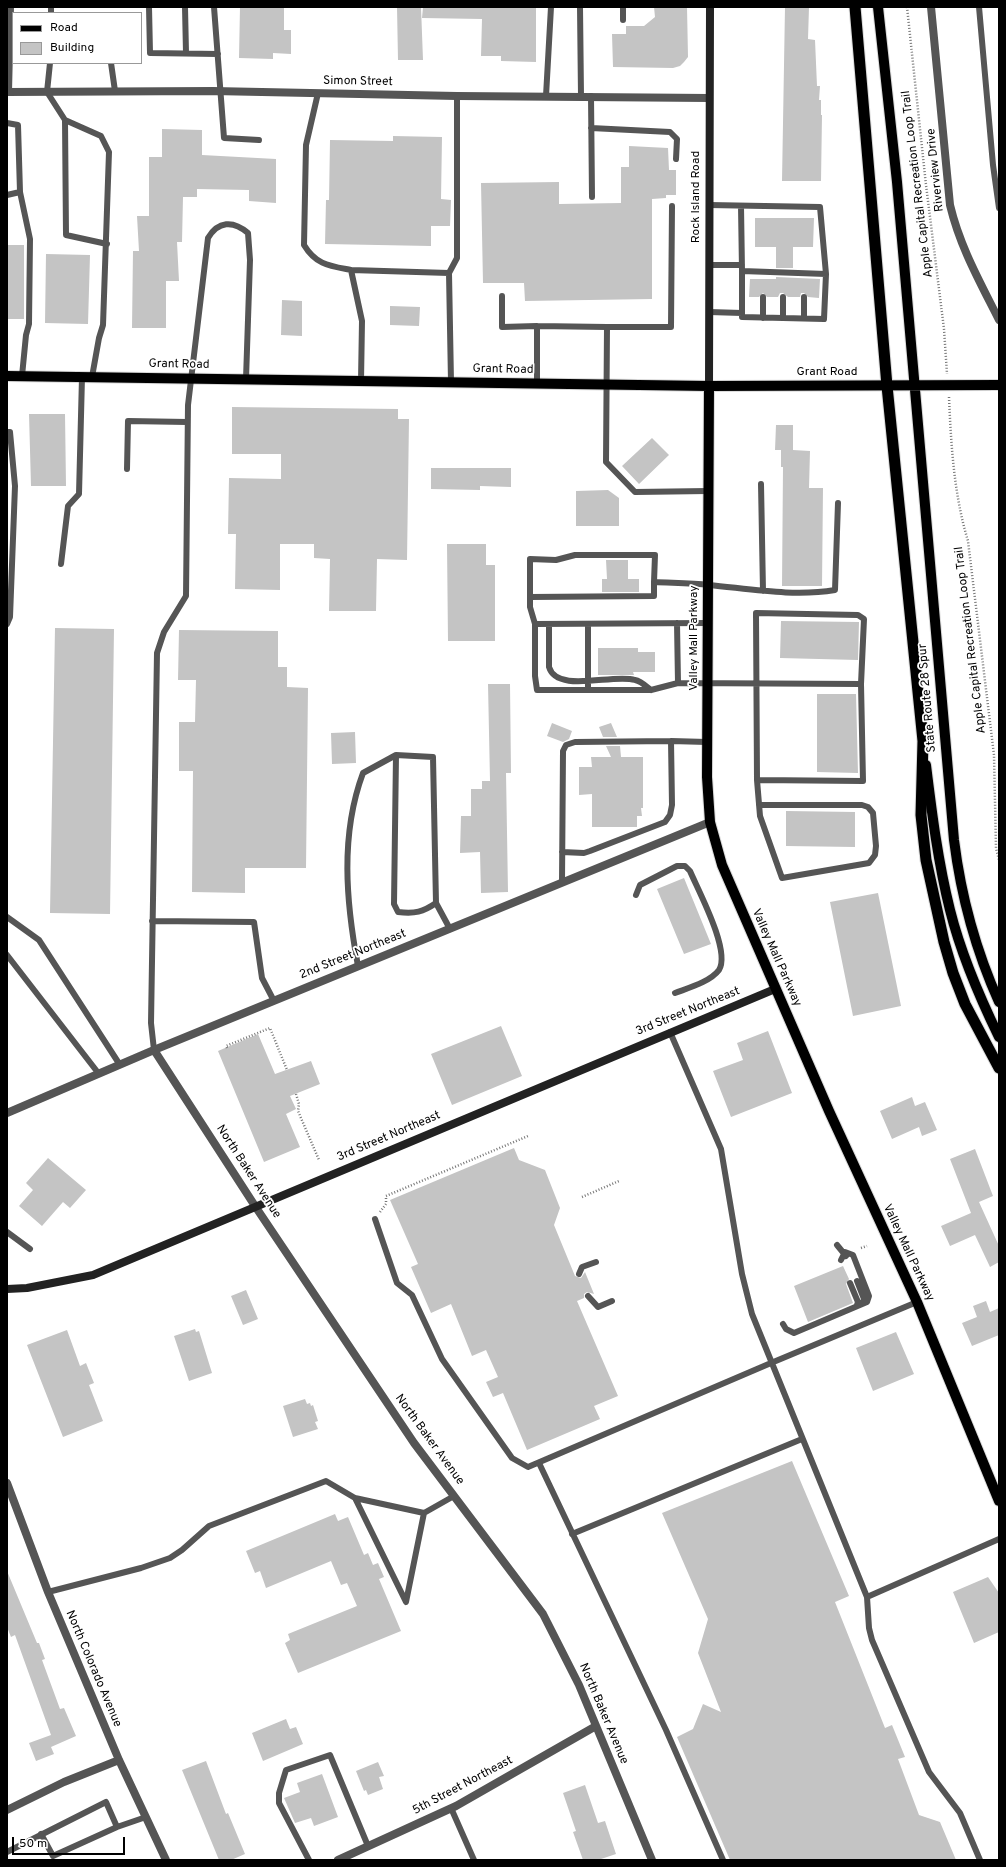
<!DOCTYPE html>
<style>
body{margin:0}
#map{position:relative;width:1006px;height:1867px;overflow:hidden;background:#fff;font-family:Overpass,sans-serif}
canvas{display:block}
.frame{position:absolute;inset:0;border:8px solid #000;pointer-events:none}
.legend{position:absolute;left:12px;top:12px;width:130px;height:52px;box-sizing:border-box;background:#fff;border:1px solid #999;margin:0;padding:5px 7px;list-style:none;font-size:12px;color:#000}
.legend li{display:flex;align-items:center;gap:8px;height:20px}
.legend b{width:20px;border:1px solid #999}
.scale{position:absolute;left:12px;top:1837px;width:113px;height:18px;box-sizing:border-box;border:2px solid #000;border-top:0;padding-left:5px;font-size:12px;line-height:14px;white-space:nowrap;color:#000;-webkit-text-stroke:3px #fff;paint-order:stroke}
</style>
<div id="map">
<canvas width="1006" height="1867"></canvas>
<div class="frame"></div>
<ul class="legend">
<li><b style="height:5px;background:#000"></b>Road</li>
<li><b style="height:11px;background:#c4c4c4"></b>Building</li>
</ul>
<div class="scale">50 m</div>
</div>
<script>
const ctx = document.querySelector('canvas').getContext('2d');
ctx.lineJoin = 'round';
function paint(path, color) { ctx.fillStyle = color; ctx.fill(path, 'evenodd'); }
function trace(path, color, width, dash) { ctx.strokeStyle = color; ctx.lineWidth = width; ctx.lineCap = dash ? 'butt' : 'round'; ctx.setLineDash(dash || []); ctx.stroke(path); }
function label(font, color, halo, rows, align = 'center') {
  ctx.font = font + ' Overpass,sans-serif'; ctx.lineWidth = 3.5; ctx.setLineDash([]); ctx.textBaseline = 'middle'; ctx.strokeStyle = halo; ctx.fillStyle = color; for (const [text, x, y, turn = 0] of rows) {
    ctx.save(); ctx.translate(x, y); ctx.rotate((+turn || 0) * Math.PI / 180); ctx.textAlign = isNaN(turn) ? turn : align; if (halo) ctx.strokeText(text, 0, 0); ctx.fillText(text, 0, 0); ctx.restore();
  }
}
const building = new Path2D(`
 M240 7H284V30H291V54L273 53V59L239 58Z
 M397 7H421L423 60H398Z
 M423 7H536V62L501 61V56H481L482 19 422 18Z
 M654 7H687L688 57 684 62 680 66 673 68 613 67 612 34H626V26H644L655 17Z
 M785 7H809L808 39 815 40 817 86H820L819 100H821V115H822L821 181H782Z
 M162 129 202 130V155L276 159V203L249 201V190L197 189V197H183L182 242H177L179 281H166V328H132L133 251H139L137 216H149V157H162Z
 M393 136 442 137 441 199 451 200 450 226H431V246L325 244 326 200H329L330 140 393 141Z
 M629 146 668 148 669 170H676V195H666V198L652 199V299L525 301 524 283H483L481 183 559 182V204L621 203V167H629Z
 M755 218H814L813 247H793V268H776V247H755Z
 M7 245H24V319H7Z
 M46 254 90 255 88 324 45 323Z
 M776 277 820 279 819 298 808 297 804 293H801L800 297H788L783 293H780L778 297H767L763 293 759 297H749L750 279H776Z
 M282 300 302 301V336L281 335Z
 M390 306 420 307 419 326 390 325Z
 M232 407 398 409V419H409L407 560 377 559 376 611H329L330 559 314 558V544H280V590L235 589 236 534H228L229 478 281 479V454H232Z
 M29 414H65L66 486H31Z
 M776 425H793V450L810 451 809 488H823L822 586H782L783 467H781V450H775Z
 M652 438 669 455 639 484 622 466Z
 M431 468H511V487L480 486V490L431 489Z
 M608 490 619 498V526H576V491Z
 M447 544H486V565H495V641H448Z
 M606 560H628V579H639V592H602V579H607Z
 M781 621 859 622 858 660 780 658Z
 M55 628 114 629 110 914 50 913Z
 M179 630 278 631V667H287V687L308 688 306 868H245V893L192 892 193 771H179V722H195L196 680H178Z
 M598 648H638V652H655V672H633L634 675H598Z
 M488 684H510L511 773H506L508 892 481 893 480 852 460 853 461 816H471V789H482V781H490Z
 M817 694H856L858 773 817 772Z
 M552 723 572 731 569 739 563 742 547 736Z
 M611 723 617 737H603L599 727Z
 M355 732 356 763 332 764 331 733Z
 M606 746H620L621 757H643V808H641L642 816H637V827H592V794L579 795V767H592L591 757H611Z
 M786 811 855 812V847L786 846Z
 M684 878 711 944 684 954 657 889Z
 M878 893 901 1006 853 1016 830 902Z
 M501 1026 522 1076 452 1105 431 1054Z
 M768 1031 792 1093 731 1117 713 1071 743 1060 737 1043Z
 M258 1034 275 1074 311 1061 320 1084 290 1096 296 1109 286 1114 300 1147 264 1162 218 1051Z
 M912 1097 915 1106 925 1102 937 1130 922 1136 919 1127 892 1139 880 1111Z
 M514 1148 519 1160 545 1170 560 1208 554 1225 575 1276 581 1278 585 1272 594 1294 587 1292 584 1294V1298L577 1301 618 1396 594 1406 600 1419 527 1450 503 1393 493 1397 486 1382 498 1377 486 1350 472 1356 451 1304 431 1313 411 1267 418 1264 390 1200Z
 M975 1149 993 1196 979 1202 999 1246V1262L990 1267 975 1235 950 1246 941 1226 971 1213 950 1159Z
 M48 1158 86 1190 70 1208 63 1202 42 1226 19 1206 33 1190 26 1183Z
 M843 1266 849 1279 846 1284 853 1303 808 1322 794 1286Z
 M246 1290 258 1319 243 1325 231 1296Z
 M986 1301 990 1312 999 1308V1335L972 1346 962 1323 977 1317 973 1306Z
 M195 1329 196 1332 199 1331 212 1373 189 1381 174 1336Z
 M67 1330 80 1366 86 1363 94 1383 89 1385 103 1421 63 1437 27 1345Z
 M896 1332 914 1374 873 1391 856 1348Z
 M305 1399 307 1404 310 1403 311 1406 313 1405 318 1421 315 1422 318 1429 293 1437 283 1406Z
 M792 1461 849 1596 835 1602 885 1728 892 1725 905 1757 898 1759 919 1815 940 1822 956 1860H730L677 1737 693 1729 703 1704 721 1712 698 1653 708 1619 662 1513Z
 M335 1514 338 1521 348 1517 364 1555 368 1553 373 1565 378 1563 384 1577 379 1579 401 1631 298 1673 285 1643 290 1640 288 1634 357 1606 347 1583 341 1585 331 1561 266 1588 260 1571 255 1573 246 1551Z
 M7 1571 37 1643H39L45 1659 42 1660 60 1709 64 1708 76 1736 51 1747 54 1754 36 1761 29 1743 51 1735 15 1635 11 1637 7 1627Z
 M988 1577 999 1593V1632L974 1643 953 1592Z
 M286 1719 290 1729 296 1727 303 1744 263 1761 252 1733Z
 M206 1761 226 1814 228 1813 245 1854 231 1860H219L182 1770Z
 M378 1762 384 1776 379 1777 383 1789 368 1795 366 1790 364 1791 356 1771Z
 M322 1774 338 1817 314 1826 311 1818 295 1823 284 1798 300 1792 297 1783Z
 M585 1785 598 1823 605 1821 616 1854 598 1860H583L573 1832 576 1831 563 1793Z`);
const path = new Path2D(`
 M907 7 926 185 944 329 947 374
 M949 397C951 445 954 495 968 541L994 755 996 848 999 860
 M227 1048 226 1046 270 1028 287 1070
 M296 1094 299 1104 298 1111 319 1160
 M582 1197 619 1181
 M380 1212 386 1204V1196L528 1136
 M861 1248 867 1246`);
const service = new Path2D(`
 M149 7 150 53 218 54
 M185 7 186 53
 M214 7 224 138 259 140
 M580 7 581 96
 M623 7V20
 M979 7 993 165 999 208
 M51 13V7
 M50 63 47 92 65 120 101 136 109 152 103 325 99 338 92 377
 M111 63 115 91
 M9 92 11 7
 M318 93 306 145 304 245C316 265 330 266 351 270
 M546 96 551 7
 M591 96 592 197
 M65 120 66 235 107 244
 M7 123 18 125 20 192 30 239 29 324 26 335 22 376
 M591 128 670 132 677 139 676 159
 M7 195 20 192
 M709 205 820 207 826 274
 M672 206 671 327H607L606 462 635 492 708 491
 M741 206 742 271
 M709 265H742
 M742 271 826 274 824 319 742 317Z
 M449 273 457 258V96
 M502 296V327L537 326
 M763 297V318
 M709 312 742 313
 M783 318V297
 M804 318V297
 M361 381 362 321 351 270 449 273 451 382
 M537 383V326L607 327
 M7 432H10L15 486 10 617 7 624
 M127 469 128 421 187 422
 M761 484 763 591
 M61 564 68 506 79 494 82 377
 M654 582 655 555H575L556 560 530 559V597L654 596V582C672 583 691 583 709 585 751 589 794 597 835 590L838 503
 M530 597V607L535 624
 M677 623 678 683
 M708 623 535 624V676L537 690H651L678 683 861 684 863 781 757 780 760 816 782 878 869 863 875 855 876 846 873 813 868 807 862 805H759
 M549 624V667C557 694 614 673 635 680 641 681 647 687 651 690
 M588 624V690
 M396 755 394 904 398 912C415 914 423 912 436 903
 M757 780 756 613 858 615 864 619 861 684
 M562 852 584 853 590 851 665 822 670 815 672 805 671 741 707 742
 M562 882 563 751 566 745 575 742 671 741
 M636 895 640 885 677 866H685L690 871C698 890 731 951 719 970 710 982 688 988 675 993
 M7 917 39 940 120 1065
 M152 921 254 922 262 978 274 1001
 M7 955 99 1074
 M358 966C346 902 340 835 363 773L396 755 433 757 436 903 450 929
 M670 1032 721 1149 742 1274 752 1314 867 1597 869 1628 872 1640 929 1772 960 1813 980 1860
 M154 1050 151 1023 157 653 164 632 186 596 188 405 208 238C218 221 233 220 248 233L250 260 246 379
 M375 1219 397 1283 412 1295 442 1359 512 1458 528 1467 771 1363 917 1302
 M7 1232 30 1249
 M837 1245 846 1256
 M579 1274 582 1267 596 1262
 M857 1281 864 1299 863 1303
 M850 1283 858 1302 857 1305
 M588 1296 598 1307 612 1301
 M783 1324 786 1329 794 1333 867 1302 869 1296 853 1255 845 1252 841 1260
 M539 1463 666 1730 723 1860
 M355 1498 424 1513
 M572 1534 802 1439
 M48 1592 141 1568 170 1558 182 1550 209 1526 326 1481 355 1498 406 1602 424 1513 454 1496
 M867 1597 999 1539
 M451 1808 474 1860
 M41 1834 53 1856 117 1827
 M7 1852 106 1802 117 1827 146 1817
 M309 1860 279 1803V1793L286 1770 330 1755 368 1846`);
const minor = new Path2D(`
 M154 1050 255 1206
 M7 1113 154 1050 710 822
 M7 1483 48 1592 119 1760 166 1860
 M7 1810 64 1782 119 1760`);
const tertiary = new Path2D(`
 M931 7 950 205C960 247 980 282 999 320
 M7 92 213 91 457 96 709 98
 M255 1206 414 1443 543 1614 579 1685 652 1860
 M338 1860 456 1806 596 1726`);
const secondary = new Path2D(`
 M709 386 710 7
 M7 1289 27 1288 93 1275 775 989`);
const primary = new Path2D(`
 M878 7 897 182 954 840C961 896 976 951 999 1002
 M7 376 709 386 999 385
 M709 386 707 777 710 822 722 865 829 1111 917 1302 999 1501
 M926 765C932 814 938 862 950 910 961 954 979 996 999 1037`);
const trunk = new Path2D(`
 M855 7 887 386 923 741 921 815 926 860 944 942 953 973 965 1004 999 1068`);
const streetNames = [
 ["Simon Street",358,82,1],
 ["Riverview Drive",936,170,-96],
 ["Apple Capital Recreation Loop Trail",918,184,-97],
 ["Rock Island Road",697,197,-90],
 ["Grant Road",179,365,1],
 ["Grant Road",503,370,1],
 ["Grant Road",827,373],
 ["Valley Mall Parkway",695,638,-90],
 ["Apple Capital Recreation Loop Trail",971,640,-97],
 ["State Route 28 Spur",928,698,-95],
 ["2nd Street Northeast",353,955,-22],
 ["Valley Mall Parkway",776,958,66],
 ["3rd Street Northeast",688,1012,-22],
 ["3rd Street Northeast",389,1137,-23],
 ["North Baker Avenue",248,1172,57],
 ["Valley Mall Parkway",908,1253,65],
 ["North Baker Avenue",429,1440,54],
 ["North Colorado Avenue",93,1669,67],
 ["North Baker Avenue",603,1714,67],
 ["5th Street Northeast",463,1786,-28]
];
paint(building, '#c4c4c4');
trace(primary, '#dbdbdb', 12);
trace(trunk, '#dbdbdb', 13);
trace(path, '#777', 2.5, [1, 2]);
trace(service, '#555', 6);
trace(minor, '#555', 8);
trace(tertiary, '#555', 8);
trace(secondary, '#222', 8);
trace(primary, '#000', 10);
trace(trunk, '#000', 11);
label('12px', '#000', '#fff', streetNames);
</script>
